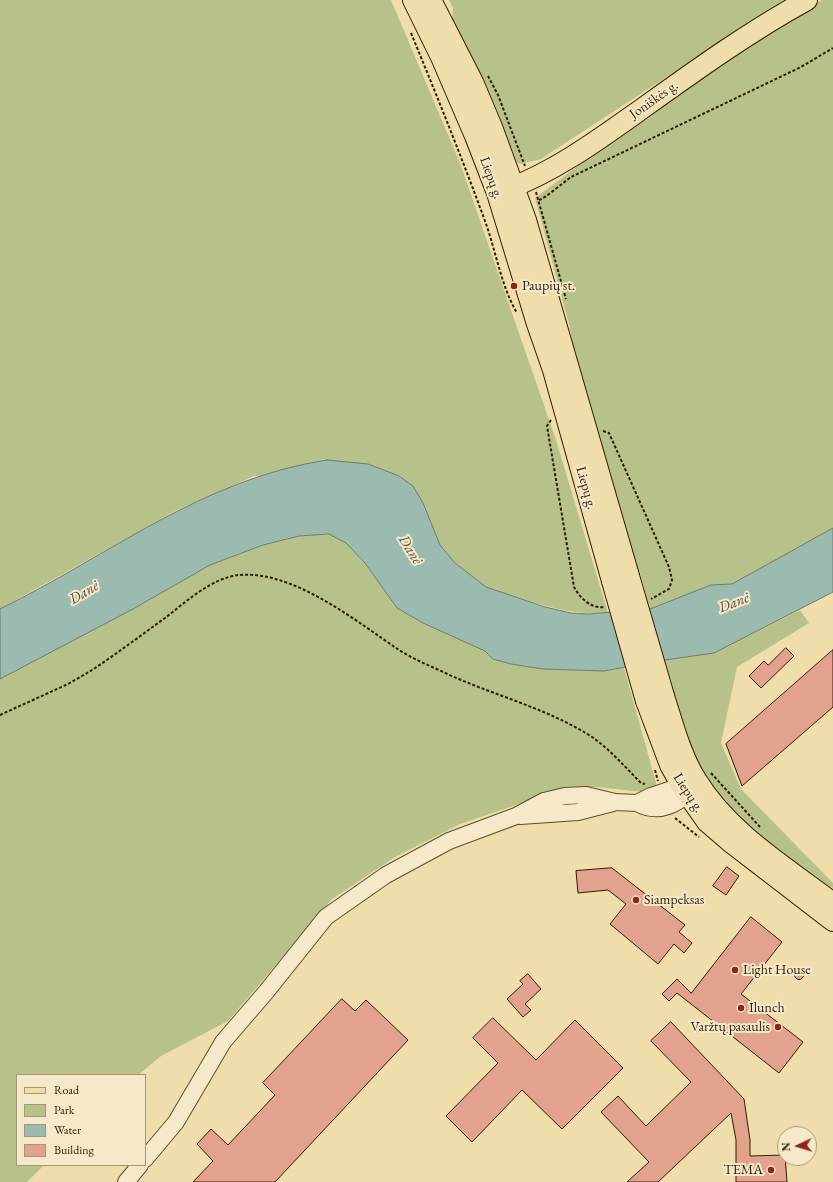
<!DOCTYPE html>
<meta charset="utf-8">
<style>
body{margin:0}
#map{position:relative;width:833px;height:1182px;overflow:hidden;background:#efddac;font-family:"EB Garamond",serif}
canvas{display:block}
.legend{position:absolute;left:16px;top:1074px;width:130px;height:92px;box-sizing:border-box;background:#f5e9c9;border:1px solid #a69779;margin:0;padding:5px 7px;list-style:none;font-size:12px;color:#301b00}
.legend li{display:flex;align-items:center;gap:8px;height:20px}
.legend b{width:20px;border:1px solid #a69779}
.north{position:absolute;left:777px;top:1126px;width:40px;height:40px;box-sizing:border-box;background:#f5e9c9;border:1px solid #a69779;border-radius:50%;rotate:266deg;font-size:11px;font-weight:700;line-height:16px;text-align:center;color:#301b00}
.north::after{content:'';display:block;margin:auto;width:14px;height:18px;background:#8f2418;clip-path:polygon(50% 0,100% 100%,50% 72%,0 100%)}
</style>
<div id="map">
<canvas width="833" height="1182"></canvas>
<ul class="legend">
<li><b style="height:5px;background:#efddac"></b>Road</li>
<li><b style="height:11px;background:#b7c28b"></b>Park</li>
<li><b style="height:11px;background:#9bbbb0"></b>Water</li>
<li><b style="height:11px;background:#e3a28d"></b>Building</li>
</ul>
<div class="north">N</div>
</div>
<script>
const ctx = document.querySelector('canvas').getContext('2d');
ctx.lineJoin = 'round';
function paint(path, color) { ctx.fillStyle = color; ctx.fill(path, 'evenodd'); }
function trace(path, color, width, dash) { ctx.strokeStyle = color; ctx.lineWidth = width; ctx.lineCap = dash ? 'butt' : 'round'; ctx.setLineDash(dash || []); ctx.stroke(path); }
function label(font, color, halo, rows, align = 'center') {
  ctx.font = font + ' "EB Garamond",serif'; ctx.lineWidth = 4; ctx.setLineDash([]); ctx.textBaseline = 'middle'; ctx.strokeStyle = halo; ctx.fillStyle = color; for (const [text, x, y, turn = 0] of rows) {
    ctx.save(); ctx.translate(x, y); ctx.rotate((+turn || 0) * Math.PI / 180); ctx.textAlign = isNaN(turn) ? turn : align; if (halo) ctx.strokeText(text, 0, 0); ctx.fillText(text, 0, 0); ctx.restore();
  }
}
const green = new Path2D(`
 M0 0H391L460 163 556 440 608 613C573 615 548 607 516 597 507 594 496 592 487 587 474 582 448 557 440 545 424 517 429 499 399 476H254L177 510 0 609Z
 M449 0H784L541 159 520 164 515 161 506 142 500 117 486 85 452 21 453 8Z
 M822 0H833V528L732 584 711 585 650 609 640 573 636 574 579 383 570 328 535 198 688 84 767 30Z
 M329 534 346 543 365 563 397 608 423 623 485 651 493 659 511 664 543 669 604 671 624 668 658 790 643 792 597 787 566 788 460 824 395 857 332 899 228 1021 161 1056 138 1075H17V1165H44L27 1182H0V679L133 609 210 565 263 545 299 536Z
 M800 610 809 623 737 667 721 743 741 789 833 883V888L820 883 733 814 699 769 669 694 674 692 665 660 714 653Z`);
const water = new Path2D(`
 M327 460 368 464 399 476 413 486 423 503 440 545 455 563 486 587 545 607 571 613 589 614 650 609 711 585 732 584 833 528V592L714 653 665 660 604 671 543 669 511 664 493 659 485 651 423 623 397 608 365 563 346 543 329 534 299 536 263 545 210 565 133 609 0 679V609C110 555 202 479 327 460Z`);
const building = new Path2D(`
 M786 648 794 656 761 688 749 676 764 661 768 665Z
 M833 650V707L742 786 726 744Z
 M727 867 739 876 726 895 713 886Z
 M612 868 685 925 679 932 692 943 684 953 674 944 658 964 610 924 626 904 608 890 578 893 576 871Z
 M751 917 782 942 741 994 803 1042 779 1073 677 993 669 1001 662 994 677 979 691 993Z
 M794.5 975a4.5 4.5 0 1 1 9 0a4.5 4.5 0 1 1-9 0Z
 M528 974 541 989 525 1004 531 1010 523 1017 507 999 523 984 520 981Z
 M342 999 355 1011 366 1000 408 1040 275 1182H193L213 1161 197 1144 211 1129 228 1145 275 1095 263 1083Z
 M493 1018 536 1060 575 1020 623 1068 562 1129 522 1090 472 1142 446 1116 498 1063 473 1038Z
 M671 1022 744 1099 750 1140V1156L785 1155 787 1182H736V1140L731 1113 658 1182H627L649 1162 601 1112 618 1096 646 1126 691 1082 651 1041Z`);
const path = new Path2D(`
 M411 33C437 96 462 158 485 221 496 251 501 286 517 313
 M488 76 498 95 525 166
 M536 192 566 299
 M539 200C544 199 564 182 571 177L801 67 833 48
 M551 420 547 426 574 587C580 598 591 609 605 607
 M603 431 609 433 669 567 672 580 669 589 651 599
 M0 715 68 684 89 672C115 655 140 636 165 618 186 602 211 578 239 575 293 570 356 621 399 650 412 658 425 664 439 670 488 694 542 706 589 735 609 748 624 766 641 783L645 784
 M655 770 658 781
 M711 773 760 827
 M675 818 699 837`);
const minor = new Path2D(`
 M637 803C660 816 678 803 696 788
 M520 816 578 812 613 803
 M145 1159 176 1122 223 1042 266 992 326 917 386 875 449 841 516 816 544 801 565 796 586 795 615 802 637 803 651 796 693 782
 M126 1182 140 1165`);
const major = new Path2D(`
 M413 0 441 57 475 136 497 193 537 324 553 370 612 581
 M431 0 473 82 492 127 526 220 629 576
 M503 191C552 173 594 143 636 113 692 73 747 33 807 0
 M664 696C673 724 681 756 697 781 729 833 786 867 833 903
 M646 701 670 765 681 785 707 822 729 841 833 921`);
const majorBridge = new Path2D(`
 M629 576 664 696
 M612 581 646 701`);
const markers = [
 [514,286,4,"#8f2418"],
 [636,900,4,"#8f2418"],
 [735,970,4,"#8f2418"],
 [741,1008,4,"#8f2418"],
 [778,1027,4,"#8f2418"],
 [771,1170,4,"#8f2418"]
];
const streetNames = [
 ["Joniškės g.",654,100,-35],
 ["Liepų g.",491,178,70],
 ["Liepų g.",586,488,74],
 ["Liepų g.",688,793,57]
];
const poiNames = [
 ["Paupių st.",522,286],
 ["Siampeksas",644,900],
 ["Light House",743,970],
 ["Ilunch",749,1008],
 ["Varžtų pasaulis",770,1027,"right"],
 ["TEMA",763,1170,"right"]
];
const waterNames = [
 ["Danė",410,550,58],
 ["Danė",84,593,-31],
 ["Danė",734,603,-21]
];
paint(green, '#b7c28b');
paint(water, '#9bbbb0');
trace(water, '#707b6a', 1);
paint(building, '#e3a28d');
trace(building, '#301b00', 1);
trace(minor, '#604c2b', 18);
trace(major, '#301b00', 22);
trace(path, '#301b00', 2, [3, 2]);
trace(minor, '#f5e9c9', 16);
trace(major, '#efddac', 20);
trace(majorBridge, '#301b00', 22, []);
trace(majorBridge, '#efddac', 20);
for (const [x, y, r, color] of markers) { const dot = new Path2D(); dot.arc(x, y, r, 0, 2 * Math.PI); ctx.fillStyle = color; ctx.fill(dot); trace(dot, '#f5e9c9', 1.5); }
label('14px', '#301b00', '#f5e9c9', streetNames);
label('14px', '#301b00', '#f5e9c9', poiNames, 'left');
label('italic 15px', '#504b35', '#f5e9c9', waterNames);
</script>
